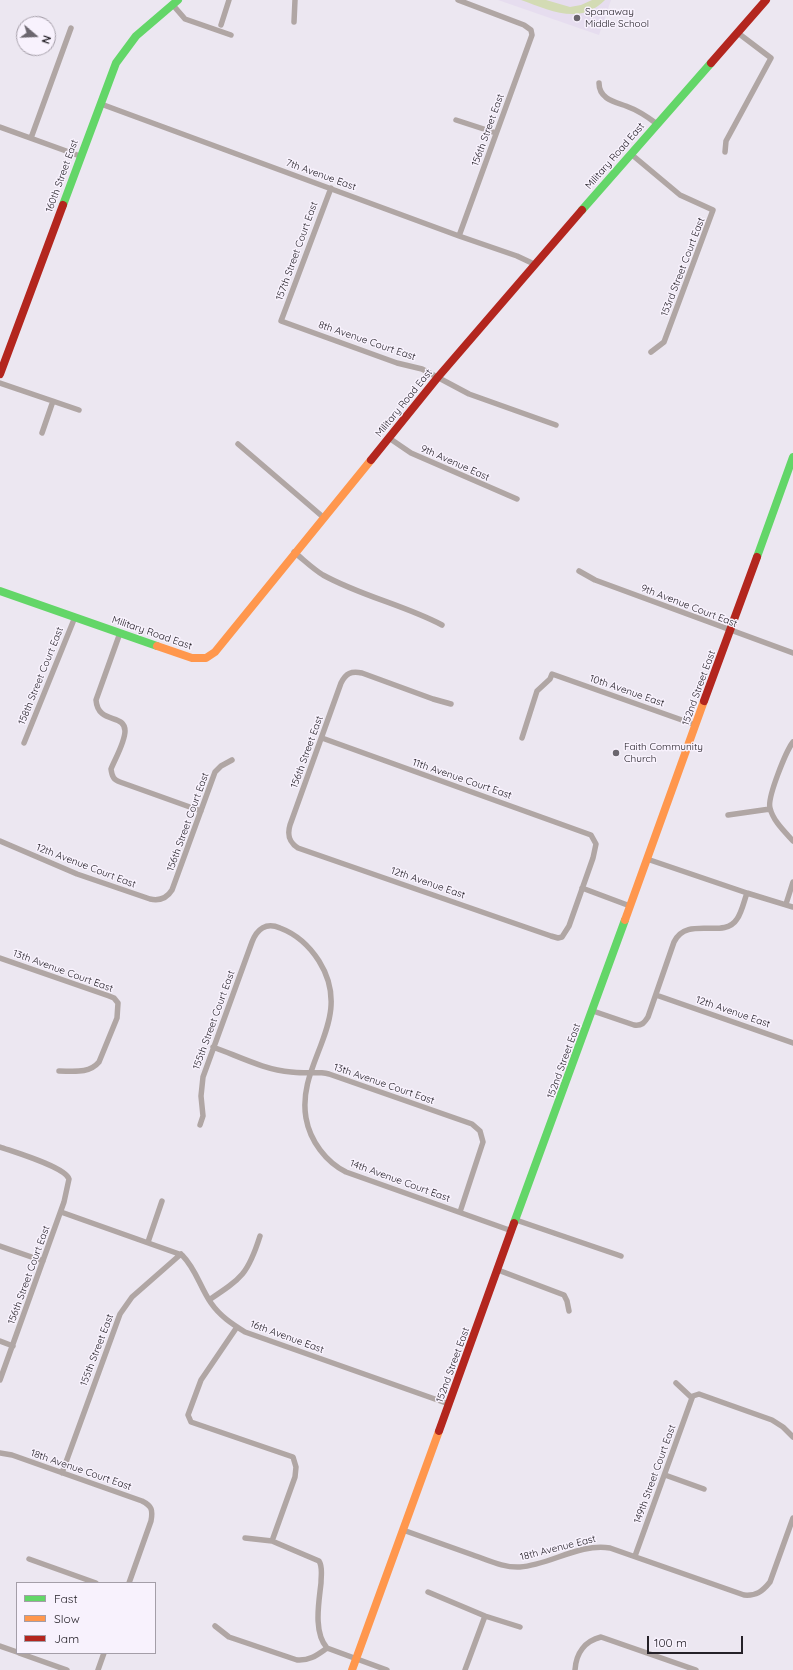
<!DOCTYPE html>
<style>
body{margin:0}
#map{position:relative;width:793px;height:1670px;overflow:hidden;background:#ece7f1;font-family:Quicksand,sans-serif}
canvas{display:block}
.legend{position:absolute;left:16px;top:1582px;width:140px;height:72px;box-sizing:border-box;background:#f8f2fd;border:1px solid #a49ea8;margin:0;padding:5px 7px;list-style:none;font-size:12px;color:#252128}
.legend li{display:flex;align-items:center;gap:8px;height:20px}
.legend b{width:20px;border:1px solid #a49ea8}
.north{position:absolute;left:16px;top:16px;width:40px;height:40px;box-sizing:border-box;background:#f8f2fd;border:1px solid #a49ea8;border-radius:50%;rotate:109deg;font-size:11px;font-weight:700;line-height:16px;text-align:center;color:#252128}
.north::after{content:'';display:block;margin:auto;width:14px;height:18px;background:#6b666e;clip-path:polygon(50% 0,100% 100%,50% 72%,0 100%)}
.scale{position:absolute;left:647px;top:1636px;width:96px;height:18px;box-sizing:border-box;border:2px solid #252128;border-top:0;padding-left:5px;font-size:12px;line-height:14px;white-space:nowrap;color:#252128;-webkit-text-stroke:3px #f8f2fd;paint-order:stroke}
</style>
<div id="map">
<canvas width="793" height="1670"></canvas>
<ul class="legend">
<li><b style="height:5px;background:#63d668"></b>Fast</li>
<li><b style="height:5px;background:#ff974d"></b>Slow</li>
<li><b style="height:5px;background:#b3261e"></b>Jam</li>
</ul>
<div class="north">N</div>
<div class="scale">100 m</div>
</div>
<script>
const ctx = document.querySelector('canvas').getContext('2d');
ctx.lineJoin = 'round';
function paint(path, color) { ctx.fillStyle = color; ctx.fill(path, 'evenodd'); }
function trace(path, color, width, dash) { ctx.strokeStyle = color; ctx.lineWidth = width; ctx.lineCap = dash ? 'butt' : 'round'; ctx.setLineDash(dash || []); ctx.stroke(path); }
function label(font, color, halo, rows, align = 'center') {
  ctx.font = font + ' Quicksand,sans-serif'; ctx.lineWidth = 3; ctx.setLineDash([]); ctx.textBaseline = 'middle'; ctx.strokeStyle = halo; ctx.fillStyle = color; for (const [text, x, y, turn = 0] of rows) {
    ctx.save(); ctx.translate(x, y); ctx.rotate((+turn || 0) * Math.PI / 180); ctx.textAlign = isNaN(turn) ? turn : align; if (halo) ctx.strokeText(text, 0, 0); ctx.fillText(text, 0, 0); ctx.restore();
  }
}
const built = new Path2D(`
 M498 0H611L599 35Z`);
const green = new Path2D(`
 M521 0H546L570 7 581 5 592 0H605C580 26 549 10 521 0Z`);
const street = new Path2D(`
 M458 0 524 25 531 30 532 35 459 236
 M172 4 185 19 231 35
 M294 22 295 0
 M221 25 229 0
 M599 83C599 99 615 102 626 106 637 110 648 117 657 124
 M101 104 459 236 517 256 534 264
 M456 120 496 133
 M0 127 80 156
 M31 138 71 28
 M725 152 726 141 771 58 738 33
 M631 154 680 195 713 210 664 342 651 352
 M331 188 281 321 397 363 422 369 469 394 556 425
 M0 383 79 410
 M42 433 53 401
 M389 438 411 453 517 499
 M238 444 323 517
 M294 552C304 560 313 569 323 575 361 596 404 605 442 625
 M579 571 595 580 793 653
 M120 633 96 700C98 725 125 713 125 731 125 742 115 759 111 769 112 777 114 780 120 782L201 811
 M322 738 591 835 596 844 593 858 569 926 562 937 558 938 551 936 298 848C289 842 287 835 290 825L341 683C346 673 351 671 362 673L433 699 451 704
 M522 738 537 691 550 679 552 674 696 725
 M793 742C786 751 767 798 770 808 773 821 785 832 793 841
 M24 743 75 617
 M728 815 770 809
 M0 841 77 874 150 899C159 901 167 898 172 890L215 772 221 766 232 760
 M647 859 747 893 793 907
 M582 888 630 906
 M786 904 793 882
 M0 958 109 996 114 998 118 1003 117 1018 99 1062C89 1074 73 1071 59 1071
 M656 995 793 1043
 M593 1011 634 1025C642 1026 644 1023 648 1017L674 942C687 915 724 940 737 919 742 912 744 901 747 893
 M213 1047C238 1056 265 1070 291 1072 304 1074 316 1071 329 1074L472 1124 480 1131 483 1142 460 1212
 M200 1125 203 1116 201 1096 203 1077 252 942C257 929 266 922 280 928 296 934 310 947 319 961 356 1020 296 1062 306 1118 310 1141 326 1162 346 1172L512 1231
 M0 1147C14 1152 65 1167 69 1179L64 1202 0 1380
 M61 1212 182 1255C196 1269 200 1287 211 1303 220 1316 232 1324 245 1332L449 1404
 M516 1220 621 1256
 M148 1242 162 1201
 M0 1246 43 1261
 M498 1270 564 1295 567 1301 569 1311
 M209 1300C242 1278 248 1274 260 1236
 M237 1327 201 1380 188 1415 191 1422 293 1457 296 1467 295 1477 272 1541
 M0 1341 13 1346
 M676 1383 692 1398
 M692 1398 693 1396 699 1394 772 1420 783 1427 793 1437
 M0 1453 12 1455 142 1501C152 1506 153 1510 151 1521L129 1583
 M62 1473 120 1314 132 1297 181 1254
 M665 1475 704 1489
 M403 1530C426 1538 450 1547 473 1555 488 1560 504 1568 520 1567 550 1565 579 1543 610 1548L744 1595C756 1596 762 1592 770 1582L793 1518
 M245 1538 272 1541 319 1561C323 1567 321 1575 321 1583 319 1602 313 1632 327 1648
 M635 1556 692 1398
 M29 1559 96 1583
 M428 1592 485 1616 520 1627
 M215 1626 229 1637 297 1660C310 1661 317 1655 327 1648
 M0 1646 17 1652
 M327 1648 387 1670
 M19 1653 67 1670
 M98 1670 104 1653
 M465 1670 485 1616
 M575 1670C576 1653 585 1641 601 1637L696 1670`);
const fast = new Path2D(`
 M63 205 116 63 136 36 178 0
 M582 210 711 63
 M757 557 793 457
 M0 591 157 646
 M514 1223 625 920`);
const slow = new Path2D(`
 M157 646 192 658H206L215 652 371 460
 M625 920 704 701
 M352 1670 439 1431`);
const jam = new Path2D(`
 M711 63 766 0
 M0 374 63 205
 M371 460 438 377 582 210
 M704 701 757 557
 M439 1431 514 1223`);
const markers = [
 [577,18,4,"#6b666e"],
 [616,753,4,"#6b666e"]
];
const poiNames = [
 ["Spanaway",585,12],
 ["Middle School",585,24],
 ["Faith Community",624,747],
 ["Church",624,759]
];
const streetNames = [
 ["156th Street East",488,130,-70],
 ["Military Road East",615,156,-49],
 ["7th Avenue East",321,175,20],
 ["160th Street East",62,176,-70],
 ["157th Street Court East",297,251,-70],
 ["153rd Street Court East",683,267,-69],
 ["8th Avenue Court East",367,341,19],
 ["Military Road East",404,403,-51],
 ["9th Avenue East",455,463,24],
 ["9th Avenue Court East",689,606,21],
 ["Military Road East",152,633,19],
 ["158th Street Court East",41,676,-68],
 ["152nd Street East",699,688,-70],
 ["10th Avenue East",627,691,19],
 ["156th Street East",307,752,-70],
 ["11th Avenue Court East",462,779,19],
 ["156th Street Court East",188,822,-70],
 ["12th Avenue Court East",86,866,21],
 ["12th Avenue East",428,883,19],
 ["13th Avenue Court East",63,971,20],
 ["12th Avenue East",733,1012,19],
 ["155th Street Court East",214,1020,-70],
 ["152nd Street East",564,1061,-70],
 ["13th Avenue Court East",384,1084,19],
 ["14th Avenue Court East",400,1181,20],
 ["156th Street Court East",29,1275,-70],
 ["16th Avenue East",287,1337,20],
 ["155th Street East",97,1350,-69],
 ["152nd Street East",453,1365,-70],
 ["18th Avenue Court East",81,1470,19],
 ["149th Street Court East",655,1474,-70],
 ["18th Avenue East",558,1548,-14]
];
paint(built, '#e6ddef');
paint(green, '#d3dbb4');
trace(street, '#b0a6a4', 5.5);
trace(fast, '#63d668', 8);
trace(slow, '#ff974d', 8);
trace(jam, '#b3261e', 8);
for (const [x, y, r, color] of markers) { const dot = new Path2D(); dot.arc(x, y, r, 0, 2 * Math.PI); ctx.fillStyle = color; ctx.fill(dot); trace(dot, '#f8f2fd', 1.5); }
label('10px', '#252128', '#f8f2fd', poiNames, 'left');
label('10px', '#252128', '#f8f2fd', streetNames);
</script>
